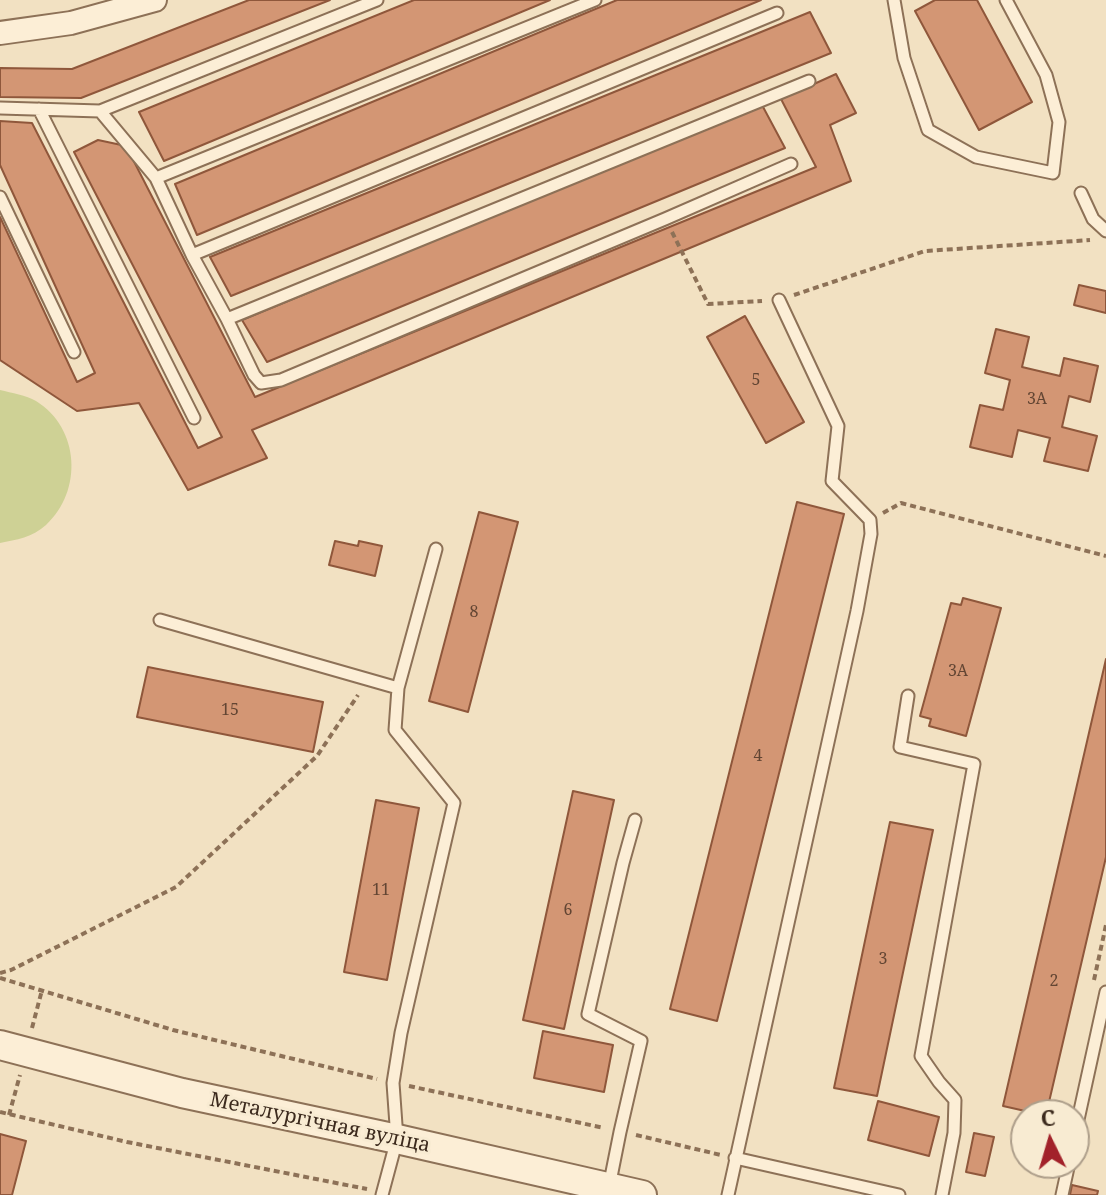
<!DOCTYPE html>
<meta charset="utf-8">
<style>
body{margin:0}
#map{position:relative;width:1106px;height:1195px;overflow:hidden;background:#f2e1c2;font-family:"Noto Serif",serif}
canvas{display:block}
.north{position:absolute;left:1010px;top:1099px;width:80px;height:80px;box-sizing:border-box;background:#f8ebd2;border:2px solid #ad9e8a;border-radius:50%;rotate:355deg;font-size:22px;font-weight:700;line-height:32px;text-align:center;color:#3c2a1d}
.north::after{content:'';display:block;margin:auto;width:28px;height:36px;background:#a2222a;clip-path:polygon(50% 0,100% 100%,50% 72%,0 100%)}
</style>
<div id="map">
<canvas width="1106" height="1195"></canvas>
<div class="north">С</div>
</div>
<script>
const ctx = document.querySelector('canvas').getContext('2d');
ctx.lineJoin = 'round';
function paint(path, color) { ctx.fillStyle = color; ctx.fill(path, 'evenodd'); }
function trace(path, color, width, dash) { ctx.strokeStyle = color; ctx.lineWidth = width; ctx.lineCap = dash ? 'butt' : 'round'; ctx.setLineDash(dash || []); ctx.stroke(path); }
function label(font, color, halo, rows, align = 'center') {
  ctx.font = font + ' "Noto Serif",serif'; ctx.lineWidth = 6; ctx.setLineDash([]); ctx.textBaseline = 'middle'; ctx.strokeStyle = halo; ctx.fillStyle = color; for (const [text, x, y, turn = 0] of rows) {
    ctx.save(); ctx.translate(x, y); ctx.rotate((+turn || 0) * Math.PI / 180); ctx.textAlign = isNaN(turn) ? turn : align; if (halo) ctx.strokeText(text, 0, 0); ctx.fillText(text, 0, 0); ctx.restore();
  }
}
const green = new Path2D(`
 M0 390C12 393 26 395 36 401 80 428 83 491 46 525 33 537 16 540 0 543Z`);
const building = new Path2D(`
 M249 0H330L81 98 0 97V68L72 69Z
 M414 0H550L164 161 139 112Z
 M617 0H761L197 235 175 184Z
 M935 0H977L1032 102 979 130 915 11Z
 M810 12 831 53 231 296 210 257Z
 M836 74 856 113 830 125 851 181 252 430 267 458 188 490 139 403 77 411 0 360V217L77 382 95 373 0 165V121L32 123 198 448 222 437 74 152 98 140 126 146 255 397 816 167 781 99Z
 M762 105 785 148 267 362 242 320Z
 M1079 285 1106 291V313L1074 305Z
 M745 316 804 422 766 443 707 337Z
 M996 329 1029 337 1022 367 1060 376 1064 358 1098 366 1090 402 1069 396 1062 427 1097 436 1088 471 1044 461 1050 438 1018 430 1012 457 970 447 980 405 1003 410 1010 380 985 373Z
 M797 502 844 514 717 1021 670 1009Z
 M479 512 518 522 468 712 429 701Z
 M335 541 358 546 359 541 382 546 375 576 329 565Z
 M963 598 1001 608 966 736 929 726 931 719 920 716 951 603 961 605Z
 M1106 659V857L1046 1115H1043L1003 1106Z
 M148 667 323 702 313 752 137 717Z
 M573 791 614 800 564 1029 523 1020Z
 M376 800 419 808 387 980 344 972Z
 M890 822 933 830 877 1096 834 1088Z
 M543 1031 613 1045 604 1092 534 1078Z
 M878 1101 939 1117 929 1156 868 1140Z
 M974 1133 994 1137 985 1176 966 1172Z
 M0 1134 26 1141 12 1195H0Z
 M1072 1185 1098 1191 1097 1195H1070Z`);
const path = new Path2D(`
 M672 232 708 304 762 301
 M794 295 925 251 1090 240
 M883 513 901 503 1106 556
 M0 973 11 970 176 887 317 756 358 695
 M0 978 173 1030 377 1079
 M1094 980 1106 925
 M32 1028 42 990
 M409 1086 604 1128
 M0 1112 127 1142 367 1189
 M9 1115 20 1075
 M636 1135 721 1155`);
const service = new Path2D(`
 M894 0 904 58 928 130 976 157 1053 173 1059 122 1046 75 1006 0
 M0 108 100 111 377 0
 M39 109 194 418
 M100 111 156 178 192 255 227 319 254 375 261 383 281 380 665 219 791 164
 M156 178 595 0
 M1081 193 1093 219 1106 231
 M0 197 74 352
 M192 255 777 13
 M227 319 809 81
 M160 620 398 688
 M908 696 900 747 974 764 921 1056 939 1082 955 1100 954 1133 942 1195
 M1074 1138 1106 992
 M735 1158 899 1195
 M609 1187 620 1132 641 1041 588 1014 623 863 635 820
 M382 1195 397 1139 393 1083 401 1033 454 803 395 730 398 688 436 549
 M728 1195 857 611 871 534 870 520 832 481 838 426 779 300
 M1062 1195 1069 1163`);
const minor = new Path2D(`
 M0 33 71 23 155 0`);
const tertiary = new Path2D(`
 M0 1045 182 1093 397 1139 642 1195`);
const numberNames = [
 ["5",756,380],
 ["3А",1037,399],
 ["8",474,612],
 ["3А",958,671],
 ["15",230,710],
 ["4",758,756],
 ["11",381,890],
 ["6",568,910],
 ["3",883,959],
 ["2",1054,981]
];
const streetNames = [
 ["Металургічная вуліца",320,1123,12]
];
paint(green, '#ced195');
paint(building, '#d39674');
trace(building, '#8f573b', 2);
trace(service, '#8d7157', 15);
trace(minor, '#8d7157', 26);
trace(tertiary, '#8d7157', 32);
trace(path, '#8d7157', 4, [6, 4]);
trace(service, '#fceed6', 11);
trace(minor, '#fceed6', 22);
trace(tertiary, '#fceed6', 28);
label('16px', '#624533', null, numberNames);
label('20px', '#3c2a1d', '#f8ebd2', streetNames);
</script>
